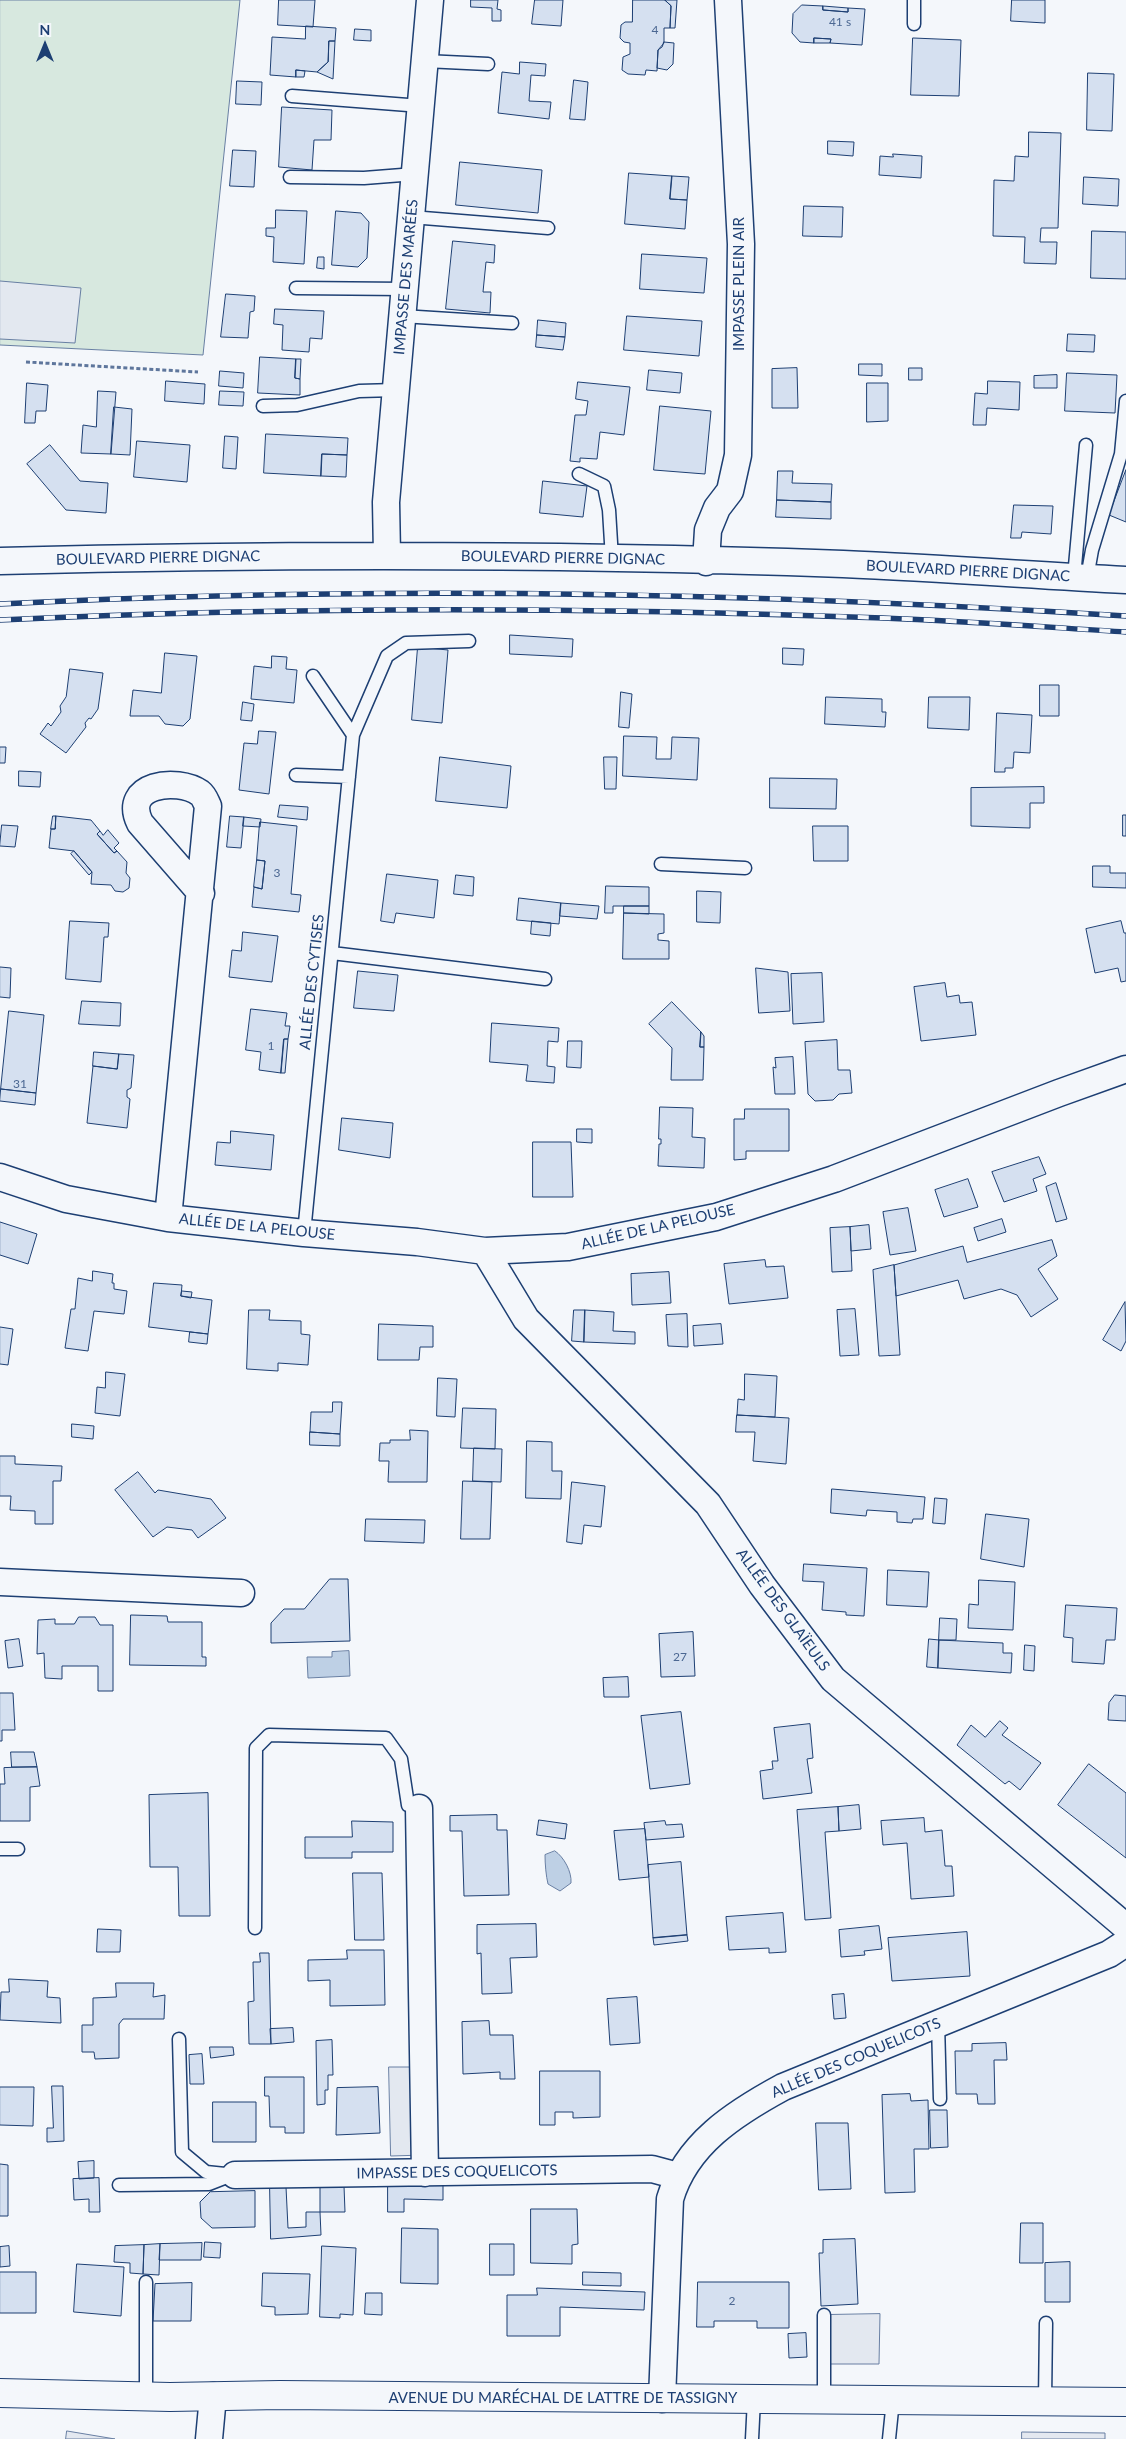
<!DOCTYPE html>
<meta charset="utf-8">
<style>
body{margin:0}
#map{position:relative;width:1126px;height:2439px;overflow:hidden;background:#f4f7fb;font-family:Lato,sans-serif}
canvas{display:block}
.north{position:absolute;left:20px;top:20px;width:50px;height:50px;-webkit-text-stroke:4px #f4f7fb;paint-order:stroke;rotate:0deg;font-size:14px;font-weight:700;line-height:20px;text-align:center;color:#1d3f73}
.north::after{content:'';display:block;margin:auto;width:18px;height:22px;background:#1d3f73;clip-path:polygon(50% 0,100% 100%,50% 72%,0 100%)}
</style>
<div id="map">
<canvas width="1126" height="2439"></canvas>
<div class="north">N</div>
</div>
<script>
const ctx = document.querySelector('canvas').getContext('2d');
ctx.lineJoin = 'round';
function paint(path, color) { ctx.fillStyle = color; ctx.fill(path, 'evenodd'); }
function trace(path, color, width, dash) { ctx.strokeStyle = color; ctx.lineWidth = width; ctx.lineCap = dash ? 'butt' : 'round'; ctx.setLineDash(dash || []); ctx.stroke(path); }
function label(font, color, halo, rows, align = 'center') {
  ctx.font = font + ' Lato,sans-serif'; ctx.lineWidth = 4; ctx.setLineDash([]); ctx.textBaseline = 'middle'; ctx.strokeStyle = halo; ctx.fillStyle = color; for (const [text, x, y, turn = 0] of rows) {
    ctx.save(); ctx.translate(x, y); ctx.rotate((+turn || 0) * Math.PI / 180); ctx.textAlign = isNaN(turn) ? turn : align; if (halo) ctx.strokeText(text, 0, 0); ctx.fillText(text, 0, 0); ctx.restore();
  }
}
const green = new Path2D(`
 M0 0H240L203 355 0 345Z`);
const parking = new Path2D(`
 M0 281 81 288 75 343 0 339Z
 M389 2067H423L425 2155 391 2156Z
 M880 2314 879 2364H824V2315Z
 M67 2431 115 2439H66Z
 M1022 2432 1105 2433V2439H1022Z`);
const water = new Path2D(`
 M349 1651 350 1676 308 1678 307 1657H332V1652Z
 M555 1851C564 1857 572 1872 571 1883L560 1891 548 1884C546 1876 545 1864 545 1855Z`);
const building = new Path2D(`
 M279 0H315L313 27 278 25Z
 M471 0H498L497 9 501 10V21H492V8L471 7Z
 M535 0H563L561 26 532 24Z
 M633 0H665L671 6 670 28H664V43L658 50 657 71 646 70 645 75 628 74 622 70 623 57 630 54V43L624 42 620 38 621 25 625 22H632Z
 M665 0H677L675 28H670L671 6Z
 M1012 0H1045V23L1011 21Z
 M802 5 823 6V10L848 12V8L865 9 862 45 830 43 831 39 814 38V43L800 42 792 33 793 14Z
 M823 6 848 8V12L823 10Z
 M306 26 336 28 335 41H329L328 62 317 72 296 70V77L270 75 272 37 305 39Z
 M355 29 371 30V41L354 40Z
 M814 38 831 39 830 43H814Z
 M913 38 961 40 959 96 911 95Z
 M329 41H335L333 79 317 72 328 62Z
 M664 42 674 43 673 64 667 70 657 68 658 50 662 47Z
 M520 62 546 64 545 76 531 75 529 101 551 102 549 119 498 113 502 72 519 74Z
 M296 70 305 71 304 77H296Z
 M1088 73 1114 74 1112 131 1087 130Z
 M574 80 588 82 585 120 570 119Z
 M237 81 262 82 261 105 236 104Z
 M282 107 332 110 331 140H314L312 170 279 167Z
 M1029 132 1061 133 1058 228H1041L1040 242H1057L1056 264 1024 263 1025 237 993 236 994 180 1014 181 1015 156 1028 157Z
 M828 141 854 142 853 156 828 154Z
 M233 150 256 151 254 187 230 186Z
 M893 154 922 156 921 178 879 175 880 156 893 157Z
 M460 162 542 170 538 213 456 205Z
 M629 173 672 176 670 199 687 200 685 229 625 224Z
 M672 176 689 177 687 200 670 199Z
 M1084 177 1119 179 1118 206 1083 204Z
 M804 206 843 207 842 237 803 236Z
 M276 210 307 211 304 264 273 262 274 237 266 236V228H275Z
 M336 211 361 213 369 222 367 258 358 267 332 265Z
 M1092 231 1126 232V279L1091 278Z
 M453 241 495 245 494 263 486 262 483 292H491L490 313 446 309Z
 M642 254 707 258 704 293 640 289Z
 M318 257H324V269L317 268Z
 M226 294 255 296 254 311 250 312 248 338 221 337Z
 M275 309 324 311 322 339 310 338 309 352 282 350 283 325 274 324Z
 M627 316 702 321 699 356 624 350Z
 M538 320 566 323 565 337 537 335Z
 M1068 334 1095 335 1094 352 1067 351Z
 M537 335 565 337 563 350 536 347Z
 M260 357 296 359 295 378 300 379V395L258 393Z
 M296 359H301L300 379 295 378Z
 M859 364H882V376L859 375Z
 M797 368 798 408H772V369Z
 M909 368H922V380H909Z
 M649 370 682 373 680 393 647 390Z
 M220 371 244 373 243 388 219 386Z
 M1067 373 1117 375 1115 413 1065 411Z
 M1057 375V388H1034V376Z
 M166 381 205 384 204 404 165 401Z
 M988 381 1020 382 1019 410 987 408 986 425H973L975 393 987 394Z
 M578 382 630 387 624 435 600 432 597 459 580 458V462L570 461 575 415H586L588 401 576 399Z
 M27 383 48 385 46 411H36L35 423H25Z
 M867 383H888V421L867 422Z
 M98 391 116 392 111 454 81 453 83 425 96 427Z
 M220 391 244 392 243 406 219 405Z
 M660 406 711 411 705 474 654 470Z
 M114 407 132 409 130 455 111 454Z
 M266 434 348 438 347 455 322 454 321 476 264 473Z
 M225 436 238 437 236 469 223 468Z
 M137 441 190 445 187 482 134 477Z
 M50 445 80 481 108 483 106 513 66 510 27 464Z
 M322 454 347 455 346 477 321 476Z
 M1126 470V522L1109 515Z
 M778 471H793L792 483 832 484 831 502 777 500Z
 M543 481 587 486 583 517 540 513Z
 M777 500 831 502V519L776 517Z
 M1014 505 1053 506 1051 534 1022 532 1021 538H1011Z
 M510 635 573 639 572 657 510 654Z
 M418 647 448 650 442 723 412 720Z
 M783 648 804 649 803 665 783 664Z
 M165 653 197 656 190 719 183 726 165 724 159 716H130L133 690 161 693Z
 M272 656 287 657 286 669 297 670 294 703 251 699 254 666 271 668Z
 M70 669 103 673 98 709 91 719 89 718 85 723 86 727 66 753 40 734 48 723 51 726 61 712 60 706 66 697Z
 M1040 685H1059V716H1040Z
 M621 692 632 694 629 728 619 727Z
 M826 697 882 699V712H886L885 727 825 724Z
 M929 697H970L969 730 928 728Z
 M243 702 254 704 252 721 241 720Z
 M997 713 1032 715 1030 753 1014 752 1013 768H1005V772H995Z
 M259 731 276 732 269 794 239 790 244 743 257 744Z
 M624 736 657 737 656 759H671L672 737 699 738 697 780 623 776Z
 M0 747H6L5 763H0Z
 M440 757 511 766 507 808 436 801Z
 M604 757H617L616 789H605Z
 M19 771 41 772 40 787 19 786Z
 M770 778 837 779 836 809 770 808Z
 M1044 787V803H1030V828L971 826V788Z
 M280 805 308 807 307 820 278 817Z
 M1123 815H1126V836H1123Z
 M53 816H56L55 829H51Z
 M56 816 91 820 100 831 97 834 114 853 117 851 127 862 126 873 130 878 129 888 123 892 115 891 111 885 91 884 92 872 74 851 49 848 51 829H55Z
 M230 816 244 817 241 848 227 847Z
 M244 817 261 819 260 827 243 826Z
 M260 822 297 826 291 894 301 895 299 912 252 907 254 887 262 889 265 861 257 860Z
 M2 825 18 826 15 847 0 846Z
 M813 826H848V861H814Z
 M108 830 119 843 114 848 117 851 114 853 97 834 100 831 103 835Z
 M74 851 92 872 89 875 71 854Z
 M257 860 265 861 262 889 254 887Z
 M1093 866H1110V873H1126V888L1093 887Z
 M387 874 438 880 434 918 396 913 394 923 381 921Z
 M456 875 474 877 473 896 454 894Z
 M606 886 649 887V906H613V913H605Z
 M697 891 721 892 720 923 697 922Z
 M519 898 561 903 559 924 517 920Z
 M561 903 599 906 597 919 560 916Z
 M624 906H649V914L624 913Z
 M624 913 664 914V933L658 934V940L669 941V959H623Z
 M70 921 109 923 108 937H104L101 982 66 979Z
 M532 921 551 923 550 936 531 934Z
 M1121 921 1124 933H1126V981L1121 982 1118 968 1095 973 1086 929Z
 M243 932 278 936 272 982 229 977 232 950 241 951Z
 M0 967 11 968 10 998 0 997Z
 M756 968 788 972 790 1011 759 1013Z
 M358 971 398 975 394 1011 354 1008Z
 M822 973 824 1022 793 1024 791 974Z
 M945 983 947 997 959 995 960 1003 972 1002 976 1035 921 1041 914 987Z
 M82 1001 121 1003 120 1026 79 1024Z
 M672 1002 701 1032 700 1047H704L703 1080H671L672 1048 649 1024Z
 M251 1009 287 1013 285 1026H290L288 1039H284L281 1073 259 1070 261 1052 246 1050Z
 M9 1011 44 1015 36 1093 1 1089Z
 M492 1023 559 1028 558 1042 548 1041 547 1066 555 1067 554 1083 526 1081 528 1065 490 1062Z
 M701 1032 704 1036V1047H700Z
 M284 1039H288L285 1073H281Z
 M837 1040 838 1070H850L852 1093 839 1094 833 1100 815 1101 808 1094 805 1042Z
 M568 1041H582L581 1068 567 1067Z
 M94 1052 119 1054 117 1069 93 1066Z
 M119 1054 134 1055 131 1088 127 1090V1097L130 1099 127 1128 87 1123 93 1066 117 1069Z
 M793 1057 795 1094H775L773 1067 776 1068 775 1058Z
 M1 1089 36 1093 35 1105 0 1101Z
 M660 1107 693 1108 692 1137 705 1138 704 1168 658 1166 659 1144H661V1139H659Z
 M745 1109H789V1151H746V1159L734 1160V1119H744Z
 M342 1118 393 1123 390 1158 339 1150Z
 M577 1129H592V1143L577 1142Z
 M231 1131 274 1135 271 1170 215 1165 217 1142 230 1143Z
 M533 1142H571L573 1197H533Z
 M1039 1157 1046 1174 1033 1179 1037 1191 1004 1202 992 1172Z
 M968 1179 978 1207 944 1217 935 1190Z
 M1056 1183 1067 1219 1056 1222 1046 1187Z
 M908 1208 916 1251 890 1255 883 1212Z
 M1002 1219 1006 1232 978 1241 974 1228Z
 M0 1222 37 1234 28 1264 0 1255Z
 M869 1225 871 1249 851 1251 850 1227Z
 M850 1227 852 1271 832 1272 830 1228Z
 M1052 1240 1057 1256 1038 1269 1058 1299 1031 1317 1017 1295 1001 1289 964 1299 958 1280 896 1296 894 1265 963 1246 967 1262Z
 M765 1260 766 1267 784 1266 788 1298 729 1304 724 1264Z
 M894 1265 900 1355 879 1356 873 1270Z
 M93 1271 113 1274 112 1283H114V1289L127 1291 124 1314 94 1311 88 1351 65 1348 71 1309H75L78 1278 92 1281Z
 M669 1272 671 1303 632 1305 631 1274Z
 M154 1283 182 1285 181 1296 212 1300 208 1334 149 1327Z
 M182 1291 192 1292 191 1298 181 1296Z
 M1125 1302 1126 1341 1121 1351 1103 1340Z
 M855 1309 859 1355 840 1356 837 1310Z
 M249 1310H270L269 1320 301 1321V1334L310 1335 308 1365 278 1363V1371L247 1369Z
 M574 1310H585L584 1342 572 1341Z
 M585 1310 614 1312 613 1331 635 1332V1344L584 1342Z
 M687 1314 688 1347 668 1346 666 1315Z
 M379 1324 433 1326V1347H420L419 1360H378Z
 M721 1324 723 1344 694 1346 693 1326Z
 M0 1327 13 1329 8 1365 0 1364Z
 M190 1332 208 1334 207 1344 189 1342Z
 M106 1372 125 1374 120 1416 95 1413 97 1387 105 1388Z
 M745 1374 777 1376 775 1417 737 1415 738 1399 744 1400Z
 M438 1378 457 1379 455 1417 437 1416Z
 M333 1402H342L340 1434 310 1432 311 1412H332Z
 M463 1408 496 1409 495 1449 461 1448Z
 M737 1415 789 1418 786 1464 753 1461 755 1432H736Z
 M72 1424 94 1426 93 1439 72 1437Z
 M410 1430 428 1431 427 1482H388L389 1461H379L380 1443H390V1440H410Z
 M310 1432 340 1434V1446L310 1445Z
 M527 1441 552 1442V1471H562L561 1499 526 1498Z
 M474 1448 502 1449 501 1482 473 1481Z
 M0 1456H15V1464L62 1466 61 1481H53V1524H35V1511L10 1510 11 1496H0Z
 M138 1472 155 1493 158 1490 211 1499 226 1518 198 1538 192 1530 167 1527 153 1537 115 1490Z
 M463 1481 492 1482 490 1539H461Z
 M572 1482 605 1486 601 1527 584 1525 582 1544 567 1542Z
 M832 1489 925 1497 923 1519H913L912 1523 897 1522V1512L867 1510 866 1516 831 1513Z
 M935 1498 947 1499 945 1524 933 1523Z
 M986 1514 1029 1519 1024 1567 981 1559Z
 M366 1519 425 1520 424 1543 365 1541Z
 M804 1564 867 1568 864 1616 846 1615V1612L822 1610 824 1582 803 1581Z
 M888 1570 929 1572 927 1607 887 1605Z
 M330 1579H348L350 1641 271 1643V1623L284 1609H304Z
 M979 1580 1015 1582 1013 1630 968 1628 969 1604 978 1605Z
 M1066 1605 1117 1608 1115 1640H1106L1104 1664 1072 1662 1073 1638 1064 1637Z
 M131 1615 167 1616 168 1622H202V1657H206V1666L130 1665Z
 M79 1617H95L100 1625H113V1691H98V1666H62V1679L45 1678 44 1653 37 1654 38 1620 55 1619V1624H74Z
 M940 1618 957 1619 956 1640H939Z
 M693 1632 695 1676 661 1677 659 1634Z
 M19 1639 23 1666 8 1668 5 1641Z
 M929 1639 939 1640 938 1668 927 1667Z
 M939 1640 1003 1643V1653H1012L1011 1673 938 1668Z
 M1025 1645 1035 1646 1034 1671 1024 1670Z
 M628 1677 629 1697H604L603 1678Z
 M0 1693H13L15 1730H2V1741H0Z
 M1115 1695 1126 1696V1721L1108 1720 1109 1703Z
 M681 1712 690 1784 650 1789 641 1716Z
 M1000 1721 1008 1728 1002 1735 1041 1763 1020 1790 1009 1781 1005 1784 957 1745 971 1725 985 1737Z
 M810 1724 813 1758 807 1759 812 1793 763 1799 760 1771 773 1769 772 1761H778L774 1728Z
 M11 1752H34L37 1767H12Z
 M1089 1764 1126 1793V1858L1058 1805Z
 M37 1767 40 1786 30 1787V1821H0V1784H5L4 1768Z
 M208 1793 210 1916H179L178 1867H150L149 1795Z
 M859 1805 861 1829 839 1831 838 1807Z
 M838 1807 839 1831 825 1832 831 1918 805 1920 797 1810Z
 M497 1815V1830H507L509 1895 464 1896 462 1831H450V1816Z
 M924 1818 925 1832 942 1830 945 1866H952L954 1896 911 1899 907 1843 883 1845 881 1821Z
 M539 1820 567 1824 565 1839 537 1835Z
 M352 1821 393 1822V1852H352V1858H305V1837H352Z
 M665 1821 666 1825 682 1824 684 1837 646 1840 644 1823Z
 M645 1829 649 1877 619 1880 614 1831Z
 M681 1862 687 1935 653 1938 648 1865Z
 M353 1873H382L384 1940H355Z
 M783 1913 786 1952 769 1953V1948L729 1950 726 1917Z
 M536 1924 537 1957 510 1958 512 1993 482 1994 481 1953 477 1954V1925Z
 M879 1926 882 1949 864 1951 865 1955 841 1957 839 1930Z
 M98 1929 121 1930 120 1952H97Z
 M967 1932 970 1976 892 1981 888 1938Z
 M687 1935 688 1941 654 1945 653 1938Z
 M347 1950H384L385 2005 330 2006V1980L308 1981V1960L347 1959Z
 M260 1953H269L271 2044H249L248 2002 254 2001 253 1962H260Z
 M9 1979 48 1981 47 1997 60 1998 61 2023 0 2020 1 1992H9Z
 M116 1983H154L153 1997 165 1995 164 2019H123L119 2024V2058L95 2059 94 2052H82V2025H93V1998L116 1997Z
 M844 1994 846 2018 834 2019 832 1995Z
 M637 1997 640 2043 610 2045 607 1999Z
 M489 2021 490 2035H513L515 2079H500V2072L463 2074 462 2022Z
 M293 2028 294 2042 271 2044 270 2029Z
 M332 2040 333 2075H328V2090H325V2104L317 2105 316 2041Z
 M1006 2043 1007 2060H994L995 2104H978L977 2094H956L955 2051H972V2044Z
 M210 2047H233L234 2055 211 2058Z
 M202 2054 204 2084H190L189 2055Z
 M540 2071H600V2117L573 2118V2112H555V2125H540Z
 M265 2077H304V2133H285V2127H270L269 2096H265Z
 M52 2086H63L64 2141 47 2142V2128H53Z
 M0 2087H34L33 2126 0 2125Z
 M378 2087 380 2133 336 2135 337 2088Z
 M910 2094 911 2101 928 2100 929 2149H914L915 2192 885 2193 882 2095Z
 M213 2102H256V2142H213Z
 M930 2110H947L948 2147 931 2148Z
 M816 2123H848L851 2189 819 2190Z
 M94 2161V2178L79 2179 78 2162Z
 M0 2164 8 2165V2216H0Z
 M99 2178 100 2212H89V2199L74 2200 73 2179Z
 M388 2183 443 2184V2200L404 2199V2212H388Z
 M344 2186 345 2212H320V2187Z
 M270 2187H286L288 2228 306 2227V2212H320L321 2235 271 2239Z
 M255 2191V2227L212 2228 201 2218 200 2202 210 2192Z
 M531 2209H577L578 2244 572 2245V2264L531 2263Z
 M1021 2223H1043V2263H1020Z
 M402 2228 438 2229V2284L401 2283Z
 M855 2239 858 2304 821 2306 819 2253H823V2240Z
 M205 2242 221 2243 220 2258 204 2257Z
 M202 2243 201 2260H159L160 2244Z
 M160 2244 159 2275 143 2274 144 2245Z
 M490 2244H514V2275H490Z
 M144 2245 143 2274 130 2273V2263L114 2262 115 2246Z
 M9 2246 10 2266 0 2267V2247Z
 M322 2246 356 2248 353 2315 340 2314V2318L320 2317Z
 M1070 2262V2302H1045V2263Z
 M77 2264 124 2267 121 2316 74 2312Z
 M0 2272H36V2313H0Z
 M583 2272 621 2273V2286L583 2285Z
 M263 2273 310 2274 308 2314 275 2315V2307L262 2306Z
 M698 2282H789V2328H757V2321H714V2327H697Z
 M192 2283 191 2321H153L155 2284Z
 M537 2288 645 2292 644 2310 560 2307V2336H507V2295H537Z
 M366 2293H382V2315L365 2314Z
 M806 2333 807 2357 789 2358 788 2334Z`);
const path = new Path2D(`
 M26 362 198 372`);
const service = new Path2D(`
 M914 24V0
 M425 61 488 64
 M292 96 421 106
 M290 177 364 178 415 174
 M411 217 548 228
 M296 288 405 289
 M402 316 512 323
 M263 406 297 405 359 391 396 390
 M579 474 604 486 609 510 612 559
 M1074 577 1086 445
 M1087 578 1092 550 1121 454 1126 401
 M313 676 353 735
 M296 775 349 777
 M661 864 745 868
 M332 953 545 979
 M304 1233 353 735 387 656 406 643 469 641
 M0 1849H18
 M255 1928 256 1748 269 1735 386 1738 401 1759 408 1805 419 1808
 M938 2023 940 2099
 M179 2039 182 2152 206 2172 235 2175
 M119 2185 209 2184 232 2175
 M824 2315V2399
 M146 2396V2282
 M1045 2401 1046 2323
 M752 2439 754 2399
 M889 2439 893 2400`);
const minor = new Path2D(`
 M387 555 386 502 430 0
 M0 561C281 554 562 554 843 564 938 568 1032 575 1126 580
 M706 562 708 530 717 508 730 491 738 455 741 244 728 0
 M0 1177 66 1199 168 1218 304 1233 417 1242 485 1251 568 1247 716 1217 834 1179 1059 1093 1126 1069
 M168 1218 208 806C206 802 204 796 200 793 177 777 121 784 140 823L201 893
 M485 1251 526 1319 708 1504 762 1585 833 1679 1126 1927
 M0 1582 241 1593
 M419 1808 425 2173
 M235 2175 652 2169 678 2176
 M662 2399 670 2199C686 2144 735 2113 783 2087L1109 1954 1126 1943
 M209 2439 213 2396`);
const secondary = new Path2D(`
 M0 2393 170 2397 280 2395 1126 2402`);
const rail = new Path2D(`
 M0 604C375 585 752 592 1126 616
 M0 620C294 606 589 607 883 618 964 621 1045 627 1126 632`);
const numberNames = [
 ["41 s",840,22],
 ["4",655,30],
 ["3",277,873],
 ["1",271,1046],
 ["31",20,1084],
 ["27",680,1657],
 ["2",732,2301]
];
const streetNames = [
 ["IMPASSE DES MARÉES",406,277,-85],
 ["IMPASSE PLEIN AIR",739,284,-90],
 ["BOULEVARD PIERRE DIGNAC",158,558,-1],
 ["BOULEVARD PIERRE DIGNAC",563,558,1],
 ["BOULEVARD PIERRE DIGNAC",968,571,3],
 ["ALLÉE DES CYTISES",312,982,-84],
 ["ALLÉE DE LA PELOUSE",257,1227,6],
 ["ALLÉE DE LA PELOUSE",658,1227,-13],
 ["ALLÉE DES GLAÏEULS",783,1610,54],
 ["ALLÉE DES COQUELICOTS",856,2058,-23],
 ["IMPASSE DES COQUELICOTS",457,2172,-1],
 ["AVENUE DU MARÉCHAL DE LATTRE DE TASSIGNY",563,2398]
];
paint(green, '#d7e8df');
trace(green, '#687fa3', 1);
paint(parking, '#e3e8f0');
trace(parking, '#687fa3', 1);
paint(water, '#bed0e5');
trace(water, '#687fa3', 1);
paint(building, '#d5e0f0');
trace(building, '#1d3f73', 1);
trace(service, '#1d3f73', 15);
trace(minor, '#1d3f73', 29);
trace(secondary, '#1d3f73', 30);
trace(path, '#5e769c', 3, [4, 2.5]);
trace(service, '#f4f7fb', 12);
trace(minor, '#f4f7fb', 26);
trace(secondary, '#f4f7fb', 28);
trace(rail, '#1d3f73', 5.5);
trace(rail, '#f4f7fb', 4, [11]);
label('12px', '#4b6792', null, numberNames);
label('15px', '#1d3f73', '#f4f7fb', streetNames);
</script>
